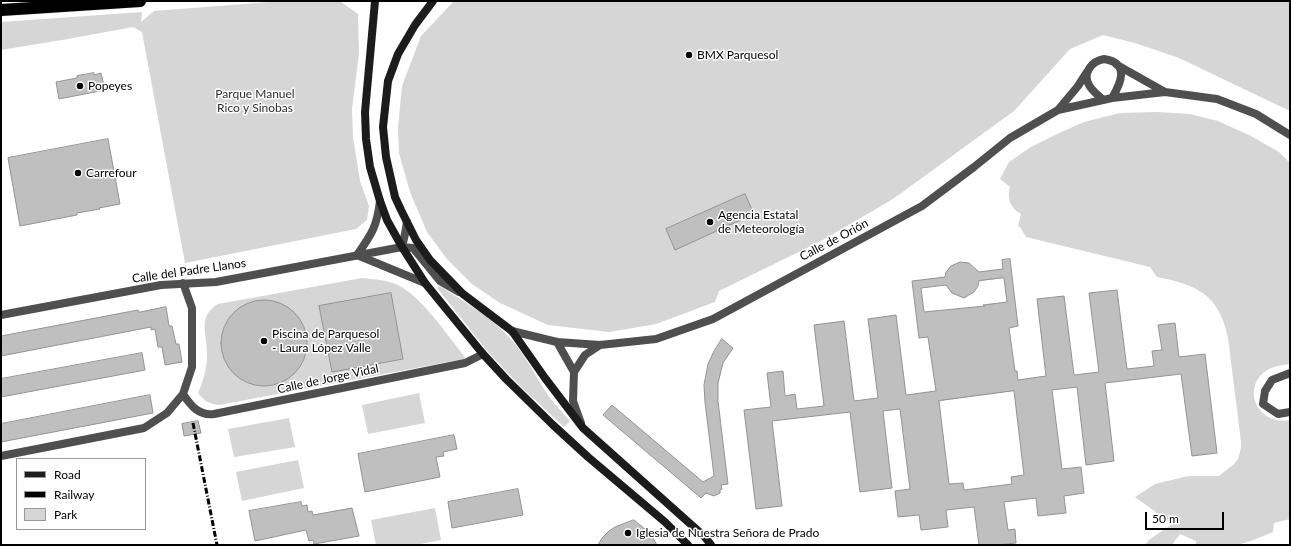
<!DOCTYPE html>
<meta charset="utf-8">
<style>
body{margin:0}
#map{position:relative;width:1291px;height:546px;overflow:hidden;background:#fff;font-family:Lato,sans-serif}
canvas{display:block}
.frame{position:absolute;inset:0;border:2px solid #000;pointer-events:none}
.legend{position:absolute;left:16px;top:458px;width:130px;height:72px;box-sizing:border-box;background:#fff;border:1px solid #999;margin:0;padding:5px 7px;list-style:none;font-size:12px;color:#000}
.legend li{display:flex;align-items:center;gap:8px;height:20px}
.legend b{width:20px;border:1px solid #999}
.scale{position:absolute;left:1145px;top:512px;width:79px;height:18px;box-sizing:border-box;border:2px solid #000;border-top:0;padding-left:5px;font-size:12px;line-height:14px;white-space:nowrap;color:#000;-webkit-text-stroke:3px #fff;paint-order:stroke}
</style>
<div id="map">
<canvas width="1291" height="546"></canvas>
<div class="frame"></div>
<ul class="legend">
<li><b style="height:5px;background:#1c1c1c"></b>Road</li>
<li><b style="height:5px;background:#000"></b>Railway</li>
<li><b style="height:11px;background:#d6d6d6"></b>Park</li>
</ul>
<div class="scale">50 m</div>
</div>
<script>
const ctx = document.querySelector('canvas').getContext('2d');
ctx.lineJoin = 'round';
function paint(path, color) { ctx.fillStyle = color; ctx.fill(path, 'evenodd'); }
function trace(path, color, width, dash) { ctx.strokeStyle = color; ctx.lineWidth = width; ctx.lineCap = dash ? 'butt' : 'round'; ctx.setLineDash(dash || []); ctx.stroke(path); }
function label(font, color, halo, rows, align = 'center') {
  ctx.font = font + ' Lato,sans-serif'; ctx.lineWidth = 3; ctx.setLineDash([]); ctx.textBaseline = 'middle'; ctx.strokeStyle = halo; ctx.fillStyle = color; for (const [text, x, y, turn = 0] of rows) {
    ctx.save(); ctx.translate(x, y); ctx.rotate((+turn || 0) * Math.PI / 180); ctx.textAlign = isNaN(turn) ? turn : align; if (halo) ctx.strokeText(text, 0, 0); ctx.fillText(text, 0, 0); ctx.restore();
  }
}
const green = new Path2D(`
 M282 1H336L341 2 358 14 359 54 352 109 353 137 360 181 369 206 367 220 356 229 185 263 142 32 133 27 68 39 1 50V22L142 12 141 22 154 11Z
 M454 1H1290V111L1179 58 1135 43 1103 35 1070 49 1014 111 893 199 821 241 719 291 715 302 656 324 609 332 548 325 500 303 472 284 447 259 427 232 410 192 399 153 398 128 402 86 421 36Z
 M1158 112 1190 114 1218 121 1251 136 1279 152 1290 163V364C1283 365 1275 366 1269 369 1240 385 1256 426 1290 420V519L1274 523 1273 532 1251 541 1237 545H1196V541L1180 534 1172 545H1145L1149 540 1172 524 1135 497 1155 484 1188 476H1219L1234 464 1238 459 1241 448V442L1228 338C1219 294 1197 285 1157 277L1150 267 1026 237 1020 227 1018 226 1021 214C1010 208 1007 199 1010 187L1000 179 1009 162 1031 147 1059 133 1084 122 1120 113Z
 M362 278C373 279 383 280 393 283 419 292 447 335 465 357L464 359 219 405C209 404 204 401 198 393 203 381 207 369 207 356 208 336 196 317 218 304Z
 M440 286C464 302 490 316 509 337 526 355 536 378 550 398 556 406 563 413 570 421L564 427 519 385 488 352 437 288Z
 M419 393 425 423 368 434 362 405Z
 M289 418 295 447 234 457 228 429Z
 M298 460 304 488 242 501 236 472Z
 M435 508 441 540 415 545H376L371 520Z`);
const building = new Path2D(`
 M94 73V75L101 73 105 90 59 99 56 82 77 78V76Z
 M108 139 120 204 99 208 100 209 77 213V215L20 226 8 158Z
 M745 194 754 214 675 250 666 229Z
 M1010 259 1018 326 1009 328 1015 371H1017L1018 380 1046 376 1037 299 1064 296 1074 375 1099 372 1089 293 1117 290 1127 369 1154 366 1152 351 1162 350 1158 325 1175 323 1179 357 1205 354 1217 453 1192 456 1181 374 1105 383 1114 461 1086 465 1077 387 1052 390 1062 469 1081 467 1084 493 1064 496 1066 513 1038 516 1036 498 1004 502 1008 530 1015 529 1016 543 997 545H979L974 507 946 510 948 527 921 530 919 515 898 517 895 491 910 489 900 409 883 411 892 488 860 492 850 412 772 421 782 506 756 509 744 410 771 407 767 373 783 371 785 396 795 394 797 409 824 406 814 325 844 321 854 401 878 398 868 319 896 315 906 395 936 391 928 337 919 338 912 281 945 277 946 272 951 266 960 262 969 263 979 272 1003 269 1002 260ZM1004 278 1007 302 983 305 985 306 924 312 921 288 946 285 952 293 964 298 974 292 978 286 979 281ZM1014 391 1024 475 1011 477 1012 484 964 490 963 483 949 484 939 401Z
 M391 293 403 359 332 372 319 306Z
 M221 343a43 43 0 1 1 86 0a43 43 0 1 1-86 0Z
 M166 307 169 326H172L176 344H179L182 362 165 365 162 347H158L155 329 151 330V327L1 356V336L138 310 139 312Z
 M722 339 733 348 723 363 718 383V401L728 484 721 485 722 489 720 490V493L714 496 706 493 701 498 603 415 612 405 703 482 714 476 705 402 704 385 708 364 714 351Z
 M142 353 145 370 1 397V379Z
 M150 395 153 413 1 442V424Z
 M198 421 201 433 184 436 182 424Z
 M454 435 457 449 443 452 444 456 436 457 440 477 365 492 358 454Z
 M518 489 523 515 452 528 448 502Z
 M301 502 302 506 307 505 308 512 312 511 313 515 352 508 359 536 314 544 313 540 309 541 306 530 255 541 249 511Z
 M634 520 651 534 657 545H598L602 538 609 531 615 527Z`);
const street = new Path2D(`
 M1104 59C1130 63 1121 83 1112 98L1103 100C1098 95 1092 91 1089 85 1082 73 1092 61 1104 59Z
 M1117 65 1165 92
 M1112 98 1165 92 1217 99 1256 114 1290 135
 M1058 110 1078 86 1087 72
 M402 247 405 234 407 222
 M357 255 425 283
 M357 255C372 234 377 226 380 201
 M1 315 161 285 216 282 402 247 413 248 440 281 459 292
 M512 331 557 342 600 345 656 339 713 319 922 206 974 167 1010 138 1058 110 1103 100
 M557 342 574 372
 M1290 373 1272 380 1265 391 1263 404 1278 414 1290 412
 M183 394C191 406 199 416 214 414L465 363 483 354
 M581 423 573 401 574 372 585 355 600 345
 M1 456 144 428 167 413 183 394 192 367V308L183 283`);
const secondary = new Path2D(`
 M375 1 365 112 366 139 370 167 380 201 387 220 402 247 425 283 483 354 506 379 553 425 588 457 665 522 688 545
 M433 1 415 25 398 54 388 81 383 127 386 157 395 197 401 210 416 240 430 260 463 294 512 331 545 378 583 428 705 537 711 545`);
const highway = new Path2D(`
 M1 10 140 1`);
const rail = new Path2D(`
 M193 423 217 545`);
const markers = [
 [689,55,4,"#000"],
 [80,86,4,"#000"],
 [78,173,4,"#000"],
 [710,222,4,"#000"],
 [264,341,4,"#000"],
 [628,533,4,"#000"]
];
const poiNames = [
 ["BMX Parquesol",697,55],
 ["Popeyes",88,86],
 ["Carrefour",86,173],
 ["Agencia Estatal",718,215],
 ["de Meteorología",718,229],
 ["Piscina de Parquesol",272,334],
 ["- Laura López Valle",272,348],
 ["Iglesia de Nuestra Señora de Prado",636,533]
];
const parkNames = [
 ["Parque Manuel",255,94],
 ["Rico y Sinobas",255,108]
];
const streetNames = [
 ["Calle de Orión",834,240,-28],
 ["Calle del Padre Llanos",189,271,-8],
 ["Calle de Jorge Vidal",328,379,-12]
];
paint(green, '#d6d6d6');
paint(building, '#bfbfbf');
trace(building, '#939393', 1);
trace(highway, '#dbdbdb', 13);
trace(street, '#4f4f4f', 8);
trace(secondary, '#1c1c1c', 8);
trace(highway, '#000', 12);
trace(rail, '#000', 3, [6, 2, 1, 2]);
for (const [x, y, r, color] of markers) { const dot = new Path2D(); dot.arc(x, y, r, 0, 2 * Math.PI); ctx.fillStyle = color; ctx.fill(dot); trace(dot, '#fff', 1.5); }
label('12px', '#000', '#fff', poiNames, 'left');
label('12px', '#2d2d2d', '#fff', parkNames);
label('12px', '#000', '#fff', streetNames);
</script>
